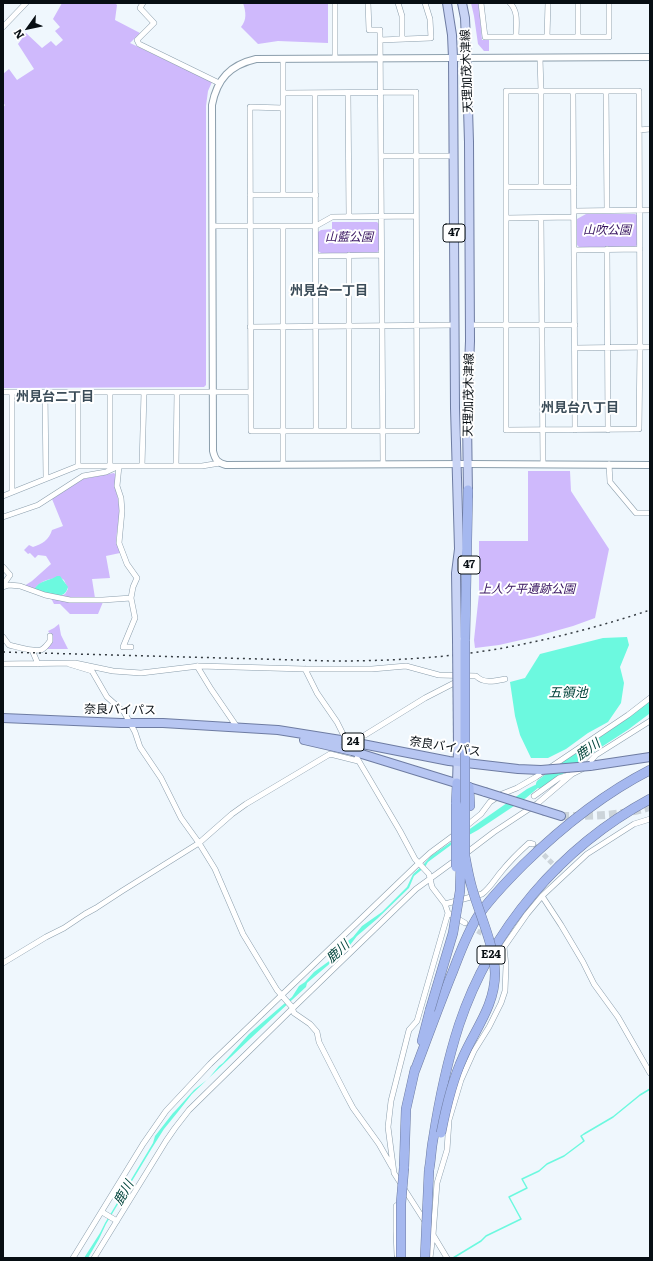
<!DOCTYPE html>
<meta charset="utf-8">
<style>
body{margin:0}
#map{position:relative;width:653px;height:1261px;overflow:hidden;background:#eff7fd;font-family:Literata,serif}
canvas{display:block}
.frame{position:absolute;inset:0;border:4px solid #070e13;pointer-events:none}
.north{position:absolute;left:8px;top:8px;width:40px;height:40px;-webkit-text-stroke:3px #fff;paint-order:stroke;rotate:237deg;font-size:11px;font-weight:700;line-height:16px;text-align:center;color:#070e13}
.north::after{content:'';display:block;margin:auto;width:14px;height:18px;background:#070e13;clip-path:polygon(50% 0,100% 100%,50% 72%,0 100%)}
</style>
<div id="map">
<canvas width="653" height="1261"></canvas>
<div class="frame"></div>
<div class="north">N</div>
</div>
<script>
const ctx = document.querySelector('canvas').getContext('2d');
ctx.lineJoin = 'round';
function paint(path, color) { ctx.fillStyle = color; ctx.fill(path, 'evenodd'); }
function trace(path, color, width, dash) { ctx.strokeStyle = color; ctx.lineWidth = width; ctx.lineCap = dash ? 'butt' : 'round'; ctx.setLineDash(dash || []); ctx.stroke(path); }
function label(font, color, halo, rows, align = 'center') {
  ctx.font = font + ' Literata,"Noto Sans JP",serif'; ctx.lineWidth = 4; ctx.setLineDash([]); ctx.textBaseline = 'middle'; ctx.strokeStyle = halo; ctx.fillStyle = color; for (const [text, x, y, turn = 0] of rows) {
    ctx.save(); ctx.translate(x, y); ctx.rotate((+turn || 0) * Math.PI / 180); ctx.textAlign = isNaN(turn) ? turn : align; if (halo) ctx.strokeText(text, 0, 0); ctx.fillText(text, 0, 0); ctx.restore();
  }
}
const green = new Path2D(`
 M62 3H115L117 5 115 20 140 33 130 43 212 82 208 91 206 106V385L204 387 3 388V257L4 256 3 255V118L4 116 3 114V108L5 105 3 103C3 93 4 84 3 74L9 69 17 80 34 69 18 44 26 33 42 48 51 41 56 46 63 40 55 31 60 27 53 19Z
 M243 3H328V43L278 41 258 44 241 27C247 20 246 12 243 3Z
 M471 3H479L482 40H489V51H484L478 44 474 16Z
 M586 214H635L638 216V244L635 247H579L577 245V219Z
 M332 222H377L379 224V250L377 253H321L318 251V232L321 230 332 229Z
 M528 471H570L571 491 609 549 595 618 573 626 534 637 499 645 475 648 474 640 479 594V541H528Z
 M114 473 116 475 115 486 118 499 120 511 116 539 120 553 106 556 110 578 92 579 95 598H70L59 597 65 594 68 589 64 580 61 578C50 578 41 580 34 590L24 586 32 581 51 564 46 556 38 555 35 558 30 553 28 554 24 550 29 545 33 547C42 544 49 540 52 530L63 526 52 499 83 479Z
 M51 598 103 602 98 614H70L60 604H54Z
 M59 624 61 635 68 649H46L51 635 48 631 54 628Z`);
const water = new Path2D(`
 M57 576H60L68 587C64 603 46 593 34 590 39 580 49 581 57 576Z
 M627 637 629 645 620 667 624 683 621 703 608 722 588 733 566 749 548 758H531L520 735 515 716 510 682 525 678 540 654 603 638Z
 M551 777 526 798 478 830 451 845 428 862 425 867 414 876 409 888 377 919 357 936 347 949 307 983 306 987 251 1038 192 1094 177 1113 164 1129 152 1148 106 1224 99 1239 88 1258H84L100 1233 105 1223 153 1143 155 1136 173 1113 176 1110 194 1090 208 1079 219 1066 223 1063 249 1034 292 997 299 986 305 982 314 972 332 959 349 940 353 937 362 926 382 912 407 887 413 874 423 865 431 856 527 789Z`);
const stream = new Path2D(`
 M453 1258 481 1241 486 1236 521 1219 509 1197 527 1188 522 1179 539 1171 547 1164 564 1156 584 1141 581 1136 584 1134 613 1117 640 1095 650 1089`);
const river = new Path2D(`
 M541 784 580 755 626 725 650 707`);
const minorTunnel = new Path2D(`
 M533 844 561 872
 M471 927 488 937`);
const trunkTunnel = new Path2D(`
 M561 816C592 816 620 816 650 807`);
const minor = new Path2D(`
 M143 3 140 8 154 23 137 40 139 44 219 83
 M368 3 369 30H380L383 464
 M398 3 402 16V39
 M481 3 485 37H609V3
 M510 3C519 12 516 25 516 37
 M3 27 26 3
 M547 37 548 3
 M578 37V3
 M380 40 431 38 430 19 425 3
 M335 58V3
 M540 58 541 91H506V430L639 429 640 347 639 91H541V187
 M283 59V195
 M606 91 607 210
 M573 92 575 430
 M283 93 416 92 417 431H251L250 107 283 108
 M315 93 316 431
 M348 93 349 217
 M639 130 650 129
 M381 156H454
 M506 187H574
 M250 195H316
 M574 211 650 210
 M506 218 574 217
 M541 218 543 464
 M213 226H316L332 217 416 216
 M283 226V464
 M607 249 608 430
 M574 250 640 249
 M349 255V431
 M316 256 381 255
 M469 325H575
 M250 327 455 325
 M575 348 650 347
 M3 392H251
 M12 392V492
 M45 392 46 478
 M78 392V466
 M609 464 610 482 636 513H650
 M110 466V392
 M142 466 144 392
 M176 466 177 392
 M3 496 78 466H202L220 463
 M3 517 38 505 83 476 106 472 119 466 117 486 121 498 122 511 119 543 127 564 137 578 133 587 131 598 103 600H70L45 595 20 586 9 585 3 587
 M3 567 10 575 3 585
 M3 637 9 645C18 647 32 652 41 650 45 648 48 644 50 641V636
 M131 647H123L135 618 131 598
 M32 650 38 664
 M3 664 75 663 113 671 141 673 199 666 305 669H372L406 666 439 675 476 676C484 684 495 681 505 679
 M69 664 92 671 107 697 124 712 135 732 140 747 161 778 181 818 199 843 215 869 243 934 277 990 292 1007 294 1013 310 1024 317 1032 319 1042 345 1093 353 1108 379 1144 392 1167
 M197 666 211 689 237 727
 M305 669 317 693 337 722 352 752
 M365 735 425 698 458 681
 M357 758 400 831 415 859 429 874 432 887 445 904
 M534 796 559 778 569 775
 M465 827 481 814 490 802 502 794 517 788 536 777 628 715 650 698
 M465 854 494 832 538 803 572 774 584 768 596 755 650 721
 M542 896 561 925 583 962 594 984 618 1017 650 1073
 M465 923 448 913 445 904 482 894C490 888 495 879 501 872 509 862 519 852 529 843L533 844
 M3 963 46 937 64 928 85 914 96 908 122 891 199 843 232 814 246 804 330 754 358 761
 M102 1212 117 1221
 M426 1223 394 1173 388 1127 391 1101 409 1030 417 1021 448 913
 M432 1233 447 1258
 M397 1255 396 1232V1206L401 1202
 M73 1258 143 1144 166 1111 210 1064 419 863 430 853 457 833
 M94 1258 166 1141 175 1128 189 1110 293 1008 416 889 457 859
 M430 1258 433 1235 437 1183 447 1150 449 1120 461 1080 474 1051 489 1027 501 1003 505 991 506 966 504 947 527 914 542 896 587 854 634 824 650 819`);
const tertiary = new Path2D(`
 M650 57 256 59C230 65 217 79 212 105L213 451C215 460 218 463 226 465L468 464 650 465`);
const primary = new Path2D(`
 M447 3 452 35 453 58 455 408 459 549 456 573 457 640
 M462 3 465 18 466 41 469 142 470 341 467 418 468 496
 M457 783 458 749`);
const trunk = new Path2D(`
 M3 718 121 723H163L278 730 347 741 449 761 518 769 541 770
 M304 740 352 751 485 792
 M590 766 650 757
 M545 811 561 816`);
const motorway = new Path2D(`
 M465 641 468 490
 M469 787 470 806
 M456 804 457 783
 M422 1041 430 1010
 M414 1073C427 1039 439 1005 453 971 460 953 467 933 478 916 491 897 508 880 524 864 562 827 603 794 650 770
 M404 1168 406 1109 415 1069
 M429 1170C431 1160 431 1150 433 1140 439 1101 447 1062 459 1025 491 929 561 847 650 799`);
const rail = new Path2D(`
 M3 652 333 661C390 661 447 658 503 648 552 639 602 626 650 610`);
const primaryBridge = new Path2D(`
 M457 640 458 749`);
const trunkBridge = new Path2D(`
 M541 770 590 766
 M485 792 545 811`);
const motorwayBridge = new Path2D(`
 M456 867V804
 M430 1010 453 933 460 891 461 859
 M441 1133C446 1107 452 1081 463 1057 475 1029 495 1006 495 973 494 944 480 916 472 888 469 878 467 867 465 856V641
 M401 1258V1203L404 1168
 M425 1258 429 1170`);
const shields = [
 [454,233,22],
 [469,565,22],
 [353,742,22],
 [491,955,28]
];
const shieldNames = [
 ["47",454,233],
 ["47",469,565],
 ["24",353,742],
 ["E24",491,955]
];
const streetNames = [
 ["天理加茂木津線",467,71,-92],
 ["天理加茂木津線",469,395,-89],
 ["奈良バイパス",120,710,1],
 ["奈良バイパス",445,747,9]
];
const parkNames = [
 ["山吹公園",607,230],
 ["山藍公園",349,237],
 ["上人ケ平遺跡公園",527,589]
];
const neighbourhoodNames = [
 ["州見台一丁目",329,291],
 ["州見台二丁目",55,397],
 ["州見台八丁目",580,408]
];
const waterNames = [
 ["五領池",568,693],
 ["鹿川",588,750,-35],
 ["鹿川",338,952,-42],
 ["鹿川",124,1193,-60]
];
paint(green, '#cfb9fc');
paint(water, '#6cf9df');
trace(stream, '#6cf9df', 1.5);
trace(river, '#6cf9df', 10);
trace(minorTunnel, '#ccd4da', 5, [5, 2.5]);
trace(trunkTunnel, '#ccd4da', 8, [8, 4]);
trace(minor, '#8b9eac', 6);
trace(tertiary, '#8b9eac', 8);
trace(primary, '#6e7ca2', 10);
trace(trunk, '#6e7ca2', 10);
trace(motorway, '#6e7ca2', 10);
trace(minor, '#fff', 5);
trace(tertiary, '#fff', 6);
trace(primary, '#c9d4f5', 8);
trace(trunk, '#b7c6f2', 8);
trace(motorway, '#a5b8ef', 9);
trace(rail, '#353c42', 1.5, [2, 4]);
trace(primaryBridge, '#6e7ca2', 10, []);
trace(trunkBridge, '#6e7ca2', 10, []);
trace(motorwayBridge, '#6e7ca2', 10, []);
trace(primaryBridge, '#c9d4f5', 8);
trace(trunkBridge, '#b7c6f2', 8);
trace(motorwayBridge, '#a5b8ef', 9);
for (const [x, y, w] of shields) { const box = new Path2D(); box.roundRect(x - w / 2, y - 9, w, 18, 3); ctx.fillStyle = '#fff'; ctx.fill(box); trace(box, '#070e13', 1); }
label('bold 11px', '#070e13', null, shieldNames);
label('12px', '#070e13', '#fff', streetNames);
label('italic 12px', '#35115e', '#fff', parkNames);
label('bold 13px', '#3b4c58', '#fff', neighbourhoodNames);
label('italic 13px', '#00433a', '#fff', waterNames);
</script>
